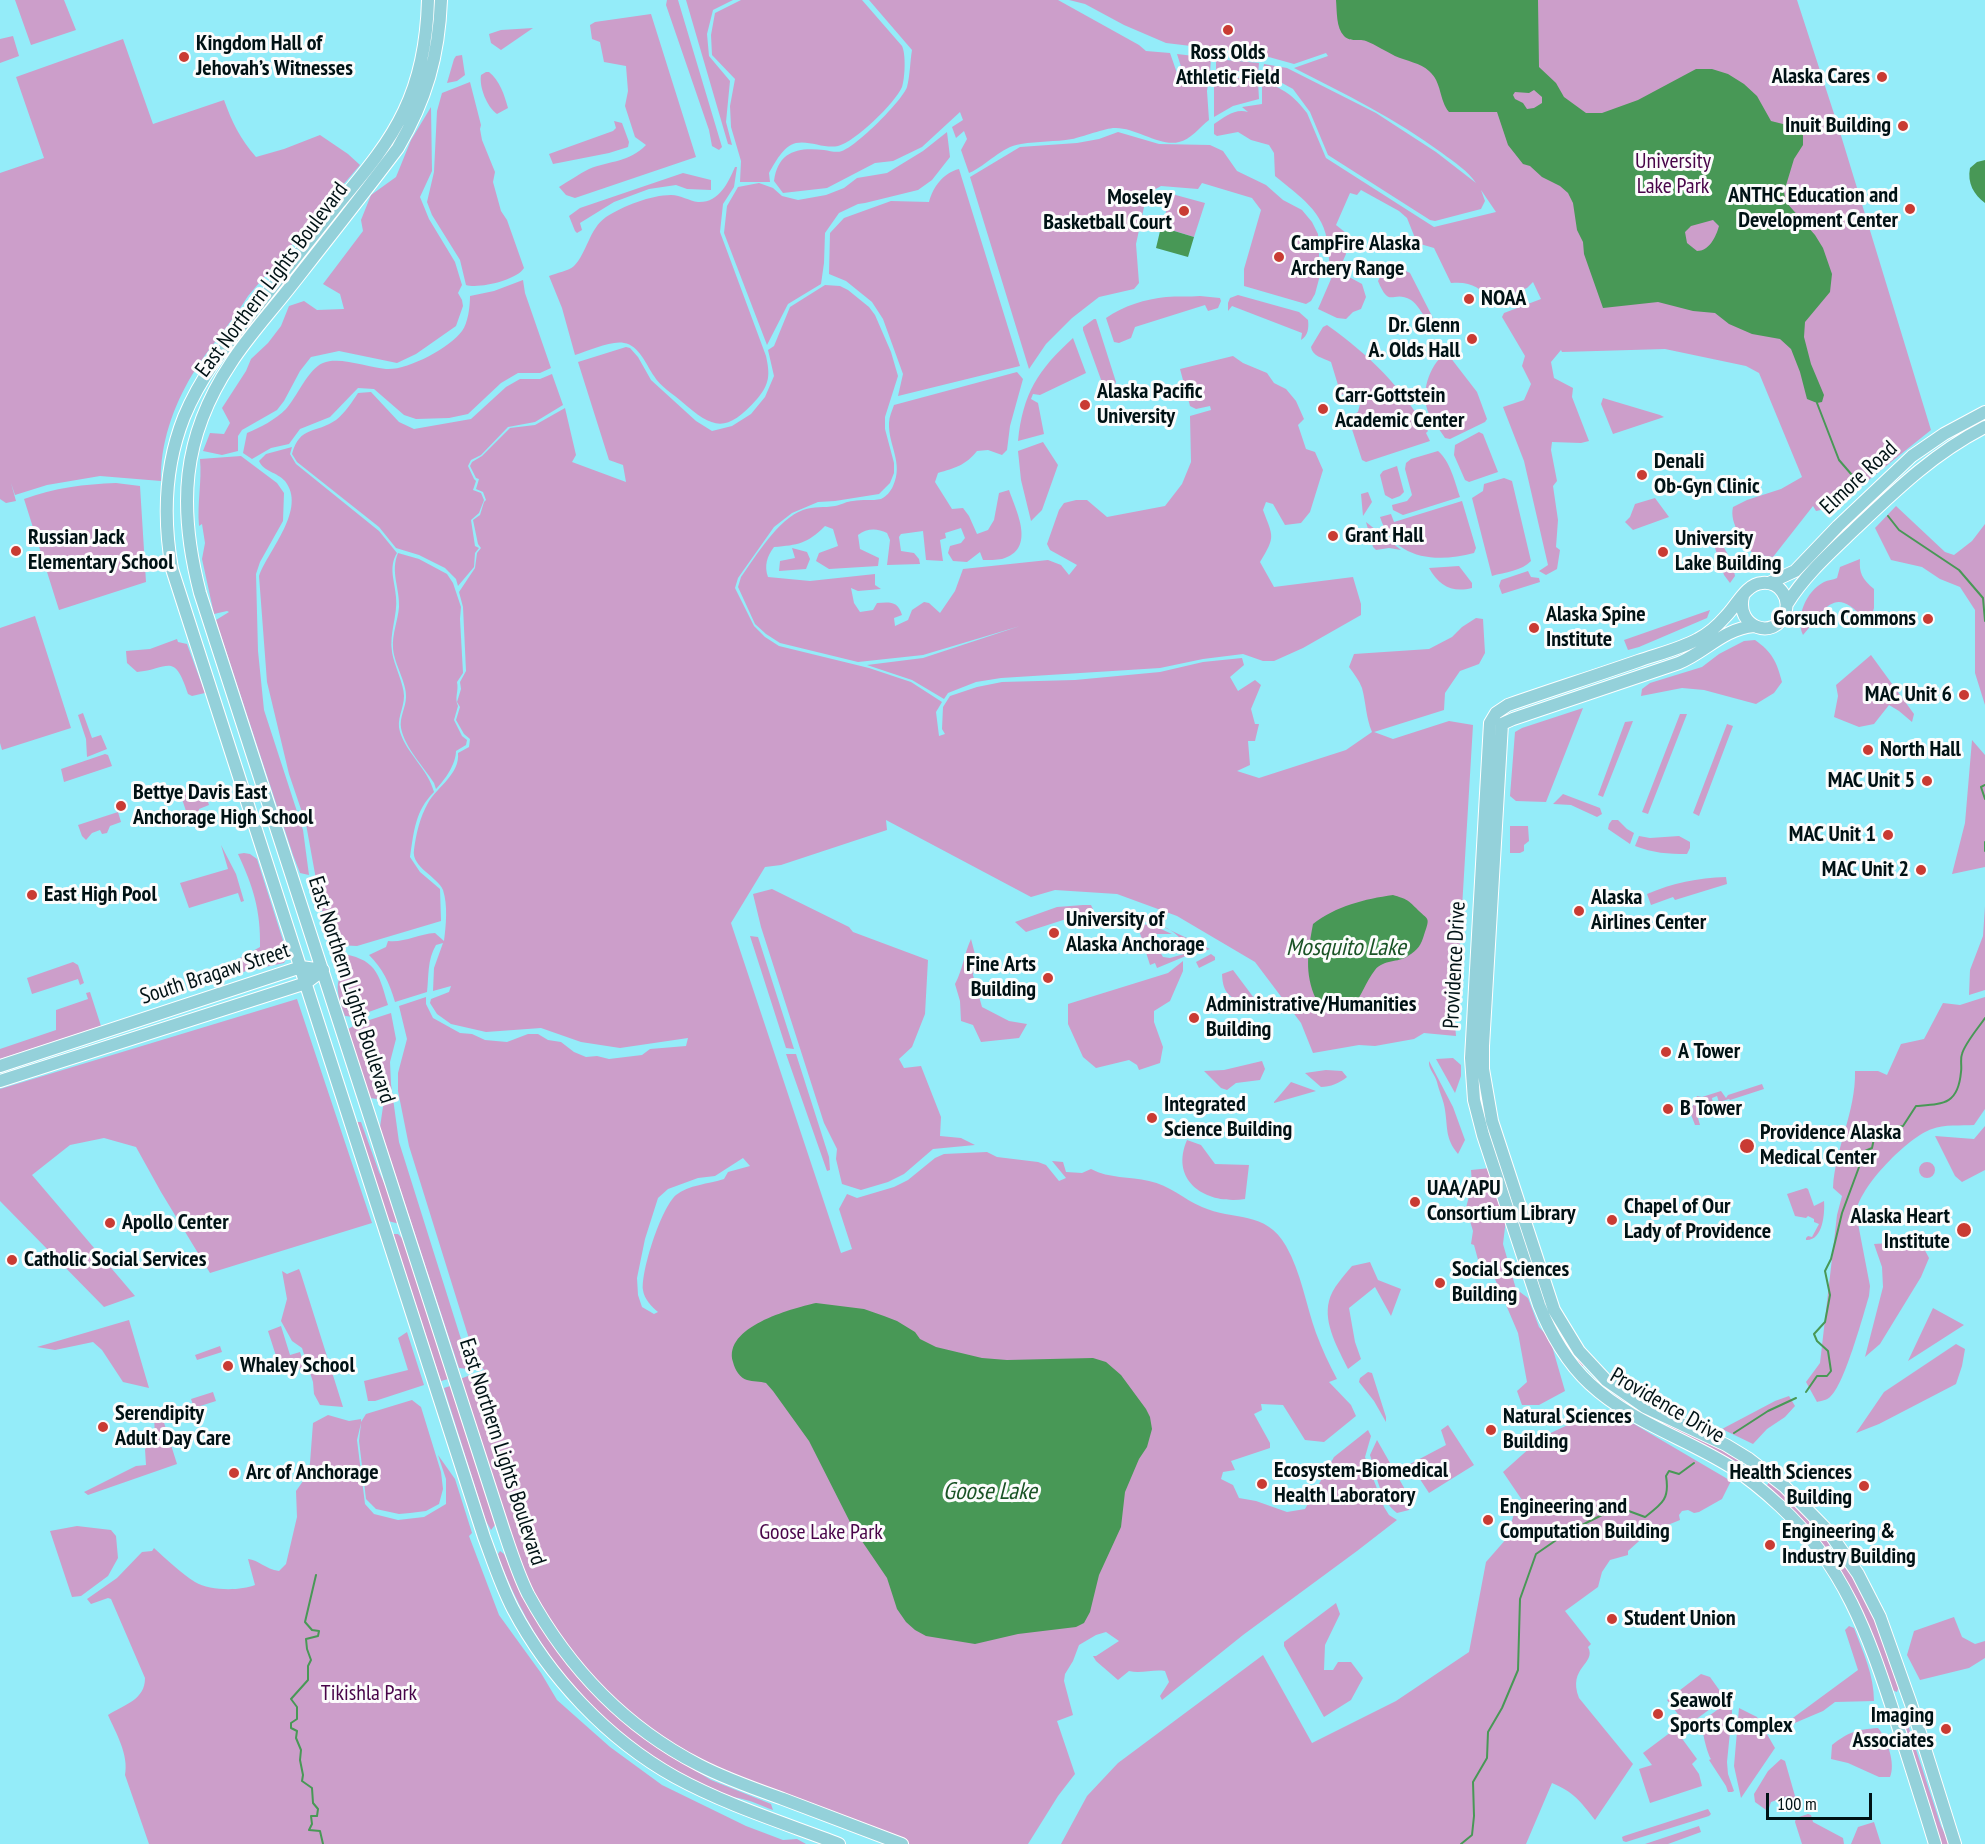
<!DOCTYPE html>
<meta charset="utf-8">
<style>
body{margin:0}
#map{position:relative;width:1985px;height:1844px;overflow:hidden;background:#94ecf9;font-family:"PT Sans Narrow",sans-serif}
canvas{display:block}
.scale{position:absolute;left:1766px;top:1793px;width:106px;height:27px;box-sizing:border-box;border:3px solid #001215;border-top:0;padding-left:8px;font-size:18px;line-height:21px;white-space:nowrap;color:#001215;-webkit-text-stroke:4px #fcfcfc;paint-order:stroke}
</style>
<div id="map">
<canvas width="1985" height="1844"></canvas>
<div class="scale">100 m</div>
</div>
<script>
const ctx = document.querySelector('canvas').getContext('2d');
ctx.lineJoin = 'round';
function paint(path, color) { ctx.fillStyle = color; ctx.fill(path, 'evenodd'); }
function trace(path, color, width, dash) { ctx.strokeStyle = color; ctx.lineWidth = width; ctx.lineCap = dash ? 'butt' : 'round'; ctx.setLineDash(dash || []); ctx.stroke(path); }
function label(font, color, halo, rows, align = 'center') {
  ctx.font = font + ' "PT Sans Narrow",sans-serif'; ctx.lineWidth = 6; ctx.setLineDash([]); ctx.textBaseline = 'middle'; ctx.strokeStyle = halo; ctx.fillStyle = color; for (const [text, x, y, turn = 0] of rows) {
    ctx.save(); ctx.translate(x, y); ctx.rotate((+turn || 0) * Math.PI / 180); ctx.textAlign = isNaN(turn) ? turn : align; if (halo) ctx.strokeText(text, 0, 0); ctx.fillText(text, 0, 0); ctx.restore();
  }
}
const green = new Path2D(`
 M15 0H64L76 30 31 45Z
 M667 0H678L722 147 719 150 712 146 709 130 666 5Z
 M686 0H733L713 10 707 34 709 56 730 81 726 122 732 145 728 144Z
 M741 0H862L902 46C906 54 905 78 902 87 895 103 855 142 838 146 825 149 809 140 796 143 783 146 775 163 769 173L770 182H740L741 161 731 127 730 106 735 79 712 55 711 35 715 13Z
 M869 0H1058L1139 45 1146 51 1170 53 1177 73V77L1209 78 1207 91 1209 120C1200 127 1190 140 1179 142 1161 147 1136 128 1116 128 1108 127 1082 137 1072 139 1055 142 1038 141 1021 144 1000 147 988 165 969 173L961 150 967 139 964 131 956 138 952 127 963 120 960 112 922 147 893 161 875 163 827 188 783 193 774 181C778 151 798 147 824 150 830 151 837 153 842 151 857 146 902 101 907 87 910 76 910 62 912 50Z
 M1069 0H1797L1839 129 1931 430 1835 507 1816 511 1813 506 1773 557 1753 554C1744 541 1729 524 1733 507L1747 500 1781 489 1802 477 1759 373 1746 366 1665 349 1562 352 1561 350 1551 362 1554 378 1573 388 1572 397 1589 441 1581 443 1552 442 1551 450 1557 481 1553 486 1558 520 1556 547 1560 550 1557 569 1546 575 1539 571 1548 565 1524 461 1503 407 1524 400 1531 384 1522 366 1525 356 1502 317 1504 313 1541 299 1533 282 1527 288 1493 301C1480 288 1471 281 1451 283L1434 248 1417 243 1407 218 1399 211 1361 190 1357 195 1350 193 1336 225 1346 233 1343 242 1328 245C1324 211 1300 197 1275 176L1274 153 1269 145 1251 140 1238 132 1217 136 1214 134V124C1225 117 1235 108 1248 112L1242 107 1262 104V81C1284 89 1293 95 1307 113L1326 158 1434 227 1496 212 1481 190 1485 201 1481 209 1435 221 1430 220 1328 155 1310 112 1293 89 1273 78 1262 76 1264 64 1287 68 1376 113 1436 152 1476 183C1468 171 1454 162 1442 153 1396 119 1345 94 1294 68L1328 56 1326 53 1294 64 1258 54 1166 43 1124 25 1085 4Z
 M651 14 696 157 575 198 566 195 559 187C569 181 579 174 589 169 609 161 630 162 646 145L635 137 625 106 628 91 626 66 604 62 600 42 592 39 590 25 595 22Z
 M533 28 501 50 491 43 489 34 501 30Z
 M13 36 19 56 0 63V39Z
 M123 39 153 124 224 100C232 122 240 139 256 157L284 149 320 135 348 154 360 165 248 296C231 324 208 348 192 375 173 407 160 444 161 481L100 476 47 485 15 495 11 483 16 501 6 503 0 499V173L44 158 16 77Z
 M1177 54 1211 58 1210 73H1183Z
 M462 55 465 75 457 81 447 83 454 59 456 56Z
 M1216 59 1259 63 1258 74 1239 71 1216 72Z
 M486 72H489C500 81 504 94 508 108L497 114C487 107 479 87 481 75Z
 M1232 77 1258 81 1259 99 1233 106 1214 117V78Z
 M470 82 481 125 480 129 482 140 495 172 493 182 501 211 507 220 524 268C517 280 479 289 466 285L460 260 432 215 427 202 434 172 437 111 442 93Z
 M431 107 432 171 420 197 429 219 455 262 462 285 458 293 462 300 463 306 456 326 416 354 397 363 339 351 311 357 300 371 284 401 277 410 242 430 238 436V451L222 455 203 451 210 433 224 434 230 423 222 408 246 371 251 359 268 343 281 326 289 306 304 301 317 310 344 309 340 294 323 284 363 231 361 220 371 195 396 177 411 140Z
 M614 121 622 123 629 142 628 147 609 153 553 164 549 154 613 131 616 128Z
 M947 132 950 157 932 180 918 190 865 203 858 204 839 213 825 233 824 263 821 284 788 304 767 345 724 233 727 206 738 187 759 183 773 188 782 196 798 200 826 195 844 188 857 178 887 173 923 151Z
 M1118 132 1159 144 1210 145 1223 151 1237 171 1266 185 1283 200 1302 210 1312 222 1318 234 1319 250V279L1315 294 1311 301 1306 304 1244 286V269L1261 210 1252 198 1202 183 1198 189 1161 186 1152 191 1146 198 1136 244 1139 283 1134 289 1099 297 1072 318 1046 344 1029 369 970 177 1020 147 1077 143 1099 139Z
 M735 167H737L734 187 723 204 720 232 766 356C770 374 770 384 757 399 726 434 713 429 681 401 673 394 660 386 654 376 647 366 639 345 624 343 612 340 588 351 575 355L562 308 549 276C556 273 569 271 574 266 587 253 589 229 606 217 623 206 651 195 671 195 681 195 689 201 698 202 719 203 728 183 735 167Z
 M959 169 1020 366 898 396 903 374 883 319 872 302 846 281 829 274 830 233 844 218 891 201 929 202C933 187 943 173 959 169Z
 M683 173 711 180V190L687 189 676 185 649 189 614 202 580 223 582 230 577 233 575 231 569 216 580 208Z
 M1172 194 1205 203 1194 237 1161 227Z
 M1344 248 1346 254 1338 272 1339 277 1351 278 1362 284 1366 297 1361 309 1353 312 1346 319 1337 318 1318 309 1331 279 1328 249Z
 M1387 262 1410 273 1433 318 1426 319C1422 313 1417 304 1411 300 1392 289 1390 310 1378 281Z
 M523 280 525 293 551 368 540 373H518L501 383 468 414 449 418 416 419 404 415 374 389 358 388 330 417 300 429 289 444 271 448 252 459 243 453 247 433C261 427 275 420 286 409 297 397 308 369 323 363 340 356 369 368 386 369 406 371 450 348 462 331 468 323 470 307 470 296L494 291Z
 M825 285 840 286 848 290 869 307 875 315 891 352 898 376 885 417V429L894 463V473L890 483 879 494 835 501 818 502 792 513 774 527 738 578 735 588 754 626 765 637 779 646 869 668 911 682 942 702 936 712 939 736 945 734 942 729 943 707 950 696 977 687 1002 682 1075 680 1160 672 1203 662 1242 658 1244 665 1230 677 1238 691 1255 680 1261 685 1251 709 1255 724H1259L1255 741H1248L1250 765 1237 771 1259 778 1346 750 1372 732C1366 718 1366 703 1362 688 1359 680 1354 674 1349 667L1354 654 1429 649 1452 637 1462 627 1476 618 1483 619 1485 653 1479 664 1460 671 1445 693 1444 710 1374 732 1393 739 1449 721 1473 725 1455 1024 1456 1036 1424 1033 1414 1039 1375 1046 1359 1045 1313 1053 1301 1023 1255 962 1177 916 1117 894 1055 890 1031 897 886 820 887 830 781 865 765 867 731 923 841 1253 852 1249 839 1209 847 1194 857 1198 894 1187 908 1180 935 1158 944 1154 987 1152 997 1157 1038 1162 1046 1165 1059 1181 1066 1178 1052 1161 1063 1162 1066 1172 1082 1173 1091 1169C1110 1179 1129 1176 1149 1181 1170 1185 1183 1199 1202 1207 1233 1221 1266 1210 1286 1246 1301 1272 1306 1305 1316 1333 1322 1349 1329 1364 1337 1379L1329 1382 1351 1405 1356 1416 1324 1442 1305 1440 1283 1405 1261 1404 1262 1410 1254 1414 1270 1443V1448L1231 1461 1235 1470 1223 1472 1221 1479 1233 1485 1239 1498 1256 1501 1287 1512 1305 1509 1334 1457 1368 1430 1371 1436 1365 1457 1384 1507 1389 1515 1397 1520 1357 1551 1243 1635 1162 1700 1160 1696 1169 1682 1165 1671C1153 1669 1141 1674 1129 1671L1118 1680 1096 1661 1093 1656H1096L1119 1641 1106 1632 1096 1635 1079 1645 1073 1661 1065 1674 1064 1681 1073 1715 1057 1721 1075 1774 1058 1796 1028 1844H910L734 1777 710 1767 639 1723 585 1671 540 1606 524 1574 460 1379 484 1370 475 1358 409 1146 398 1091V1073L407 1039 399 1006 426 997V1004L433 1018 460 1033 472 1034 485 1040 507 1042 528 1034H538L548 1040 561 1042 574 1052 586 1057 597 1056 609 1059 642 1055 650 1049 686 1046 688 1038 620 1048 581 1042 541 1028 486 1032 451 1024 437 1014 430 1003 431 999 449 992 451 986 433 991 434 968 443 943 436 945C427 960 429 976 427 992L395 1002C389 982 383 969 369 955L386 947 388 941C404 943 418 934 435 933L444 941C446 926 448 905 443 890 438 877 411 867 414 850 416 834 420 817 428 803 438 786 460 774 458 753L469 747 470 739 464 734 456 720 460 707 457 702 461 689 460 682 466 671 463 607 459 592 475 568 477 553 481 548 478 544 473 520 480 515 484 502 486 500 483 492 476 489 479 479 476 478 470 466 472 462 482 456 510 428 535 425 565 408 576 455 572 462 626 482 623 465 609 460 578 362 626 347 630 348 638 357 651 380 696 421 712 431 732 426 751 414 765 397 774 376 768 350 774 346 790 307ZM743 1158 750 1166 728 1172 724 1179C709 1184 688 1185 676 1195 661 1208 641 1271 643 1290 644 1299 652 1307 658 1312L654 1314 642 1307 638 1295 637 1278 645 1239 658 1198 668 1189 698 1178 715 1176Z
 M1238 295 1299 312 1308 320C1309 328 1308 336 1301 340L1302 333 1232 306 1228 311V303L1230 298Z
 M1200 296 1220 298 1221 301 1218 308 1208 311 1205 305 1135 327 1131 338 1119 343 1114 342 1106 318C1123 306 1146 299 1166 297 1178 296 1189 297 1200 296Z
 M1094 319H1096L1116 382 1115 384 1104 388 1083 330V327Z
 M1327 325C1373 358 1398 384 1428 431L1426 433 1430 441 1366 462 1362 460 1348 417 1358 412 1360 404 1359 399 1349 393 1341 395 1331 362C1323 358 1312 356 1311 347L1323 327Z
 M1073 338 1086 373 1040 395 1033 394 1031 399 1038 403 1044 434 1018 441C1023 393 1038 370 1073 338Z
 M1453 350 1454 352 1450 357 1477 392 1487 419 1485 422 1450 439 1445 438C1439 428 1428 417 1426 405 1422 386 1433 356 1453 350Z
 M1233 356 1243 363 1267 373 1274 383 1286 389 1296 401 1304 419 1298 425 1306 449 1315 452 1323 470 1310 512 1301 523 1285 525 1273 504 1266 502 1263 510C1273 537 1276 536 1260 562L1274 587 1353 577 1361 604V615L1303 648 1274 661H1263L1243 654 1203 659 1160 668 1001 678 976 682 948 693 944 699 912 680 867 665 923 658 1020 626 923 655 858 662 780 643 766 634 755 624 738 587 741 577C756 556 778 519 803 510 814 506 824 508 835 506 841 505 847 501 853 501 862 499 872 501 881 499 886 497 891 491 893 486 904 463 888 445 889 423 889 417 892 411 894 405L1017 372 1023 379 1010 426 1007 450 1002 455 988 450 977 451C966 465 955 468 938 473L935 482 952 509 963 508 969 516 977 534 988 530 994 520 999 493 1009 490C1016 511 1037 549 1002 559 996 560 989 560 983 560L980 552 967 562 953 561 948 553 950 546 961 543 965 538 961 528 945 533 946 538 940 540 943 561 926 560 923 531 901 534 899 537 901 551 914 553 919 559 920 564 887 565 890 540 887 533C877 528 867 528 858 535L860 549 879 558 878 566 829 569 816 561 819 553 838 546 833 529 825 526C807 544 798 545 774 547 767 556 764 566 768 577L810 581 875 574V585L881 589 858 591 851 588 854 603 860 612 873 610 877 603C890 602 898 601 902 615L894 618 895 626 908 620 912 610 924 602 929 603 940 613 955 591 963 569 1048 560 1061 565 1069 575 1077 565 1050 550 1047 544 1059 510 1064 503 1076 500H1087L1107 517 1165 506 1182 484 1191 462 1190 416 1211 410 1210 406 1196 409 1190 406 1180 369Z
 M552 374 563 405 535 422 508 427 481 455 471 460 468 466 474 479 476 481 473 490 481 493 484 500 479 513 471 520 475 546 479 548 475 553 474 567 458 586 456 579 445 568 419 555 396 548 379 527 297 462 292 454C300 425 316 434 336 420 345 413 352 402 358 393L371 392 399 422 414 429 471 419 506 387 520 379H540Z
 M1603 398 1660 415 1664 417 1613 434 1601 404Z
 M1479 432 1483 434 1498 472 1469 482 1465 480 1454 455 1455 445Z
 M1043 442 1058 465 1042 510 1031 521 1021 480 1018 451Z
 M292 447 290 454 296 464 379 531 397 553C388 568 395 581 396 597 398 615 389 633 392 652 394 665 404 684 404 696 404 709 396 719 400 732 407 754 428 769 434 792 415 811 414 831 410 857L420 872 440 889 441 921 357 946 337 945 329 931 321 907 306 824 289 774 267 682 259 576C269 549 307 509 285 481 277 472 264 472 259 461L266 454Z
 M1438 451C1450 461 1455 482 1460 497L1403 515 1393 510 1392 505 1407 501 1412 495 1405 469 1406 463 1411 459Z
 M241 456 277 483 284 493 283 521 260 562 256 574 258 651 264 710 303 830 309 875 300 873 293 855 216 620 229 612 227 611 214 614 202 559 205 543 202 524 199 526C197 503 202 482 200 459Z
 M1397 466 1404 492 1400 496 1392 499 1385 495 1380 475 1383 471Z
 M1504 478 1512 481 1531 561C1522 571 1505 572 1492 576L1472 498 1483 491 1484 484Z
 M116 483 140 486 146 582 59 610 24 499C54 488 85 484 116 483Z
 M1368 492 1372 502 1363 516 1361 494Z
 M1655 498 1669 517 1633 530 1625 522 1630 517 1635 504Z
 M1462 501 1476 548 1474 553C1436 563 1394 560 1380 517L1391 514 1394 522Z
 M1896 506 1945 552 1954 555 1972 541 1985 524V705L1975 673V610L1960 587 1940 579 1922 567 1891 560 1875 528Z
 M1366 522 1401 550 1389 548 1376 550 1373 547Z
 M1710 533 1717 535 1732 562 1735 576 1730 583 1724 575Z
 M792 548 807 552 810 559 806 569 779 571 780 561 795 558Z
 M398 553 419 559 447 574 453 583 461 607 460 619 463 673 457 682C459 691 454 698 458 706L454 720 462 736 467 740 466 745 456 751C456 764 445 780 436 789L434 783C424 767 405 748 401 728 399 718 406 707 406 697 407 683 394 664 393 648 392 634 398 620 399 607 400 588 390 572 398 553Z
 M1860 559C1859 573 1862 579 1874 589V608L1871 618 1864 619C1834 584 1825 610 1803 635 1795 618 1806 591 1824 582 1828 580 1833 580 1837 578L1840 567Z
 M1459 566 1472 583V588C1452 593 1439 586 1429 568Z
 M1528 571 1531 577 1539 578 1540 582 1502 594 1499 586 1501 580Z
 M1710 610 1707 618 1639 647 1628 650 1624 640Z
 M35 616 71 728 2 750 0 743V628Z
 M177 639 178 642 187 644 205 693 192 696 188 694C174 651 169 669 137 672L127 663 126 651 150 649Z
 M1755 640C1772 652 1777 662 1782 682L1774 693 1756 704 1704 690 1682 688 1641 696 1642 689 1650 683 1702 667 1719 654 1744 641Z
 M1871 655 1914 714 1912 722 1899 711 1889 705 1874 724 1859 727 1834 717 1838 696 1836 685Z
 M1583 708 1546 802 1516 801 1510 796 1515 732 1522 728Z
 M83 713 92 738 101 735 107 749 87 757 86 739 78 715Z
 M1680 714H1687L1648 814 1642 812Z
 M1633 721 1603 797 1598 795 1625 722Z
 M1727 724 1733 726 1699 816 1693 813Z
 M1972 740 1985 755V867L1952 874 1965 823Z
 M105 754 108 755 112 766 64 782 61 769Z
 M203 786 209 805 199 809V818L194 820 195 824 191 826 180 793Z
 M1563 794 1600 808 1602 814 1597 817 1571 805 1553 804Z
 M118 812 121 822 110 826 107 833 102 834 100 830 92 833 86 840 82 836 78 825Z
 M1612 820H1618L1627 829 1634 833 1630 844 1608 829 1609 824Z
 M1510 826H1528L1529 841 1524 845V851L1520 853H1510Z
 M1639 836 1650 838 1679 836 1690 842V848L1687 854C1668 854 1653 853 1635 846Z
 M221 845 236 874 244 901 241 902 238 893 189 908 180 883 228 869Z
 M244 853 250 854 257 859 288 956 284 963 246 971 235 976 229 964 260 947C261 911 253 886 238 854Z
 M1726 877 1727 884 1675 900 1673 897 1651 905 1647 894C1673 883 1697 878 1726 877Z
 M772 889 849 927 853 932 928 960 925 1014 912 1047 899 1059 904 1068 921 1066 941 1117 940 1136 961 1138 975 1145 933 1149 904 1174 888 1182 861 1190 842 1184 836 1159 837 1149 824 1123 761 927 753 894Z
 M1083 905H1091L1093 909 1091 911 1026 932 1015 922 1057 907Z
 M1985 906V990L1969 995 1970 970 1983 936Z
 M1143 919 1151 921 1210 949 1189 955C1181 931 1164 924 1140 921Z
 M1137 924 1152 925 1172 934H1155L1154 942 1163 957 1170 958 1184 954 1186 956 1157 968 1155 963 1150 965Z
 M750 936 758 937 794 1049 786 1048Z
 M971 939 976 958 973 975 982 1007 1009 1021 1027 1024 1019 1038 981 1042 973 1025 961 1021 960 1001 955 984C963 969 964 954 971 939Z
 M338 953C376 959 378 971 388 1005L355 1017 345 1016C342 1007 336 993 338 983 343 966 353 973 338 953Z
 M1211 954 1215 957V960L1199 968 1196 962Z
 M1183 961V971L1170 1001 1154 1011V1022L1163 1047 1160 1063 1139 1070 1137 1065 1129 1060 1096 1068 1083 1057 1068 1024V1004L1168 973Z
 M73 962 78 965 84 983 80 985 78 979 32 994 27 978Z
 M1233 970 1257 1002 1246 1006C1230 996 1223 995 1222 974Z
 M90 992 101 1026 0 1059V1049L56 1030V1010L88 999 86 993Z
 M1985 997V1109L1974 1125C1961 1126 1944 1124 1932 1129 1908 1137 1859 1187 1856 1213L1870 1286 1869 1296C1863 1316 1844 1386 1830 1397 1827 1400 1821 1401 1817 1402L1806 1382 1820 1363 1837 1215 1842 1196 1833 1188C1835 1148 1856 1112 1855 1071H1878L1887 1075 1901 1044 1924 1039 1943 1003 1960 1005Z
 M297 999 372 1223 210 1273 161 1192 136 1147 104 1138 70 1145 32 1175 135 1296 104 1307 0 1201V1089Z
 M391 1013 396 1039 390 1062 391 1084 399 1142 467 1358 468 1369 459 1368 380 1127 384 1100 370 1098 348 1029 357 1024Z
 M786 1054H796L829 1157 830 1170 827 1171Z
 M1453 1058 1461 1065V1076L1455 1093 1436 1059Z
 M1262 1061 1265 1069 1260 1080 1236 1083 1227 1090 1221 1088 1204 1071 1224 1070Z
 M1429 1061 1453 1107 1465 1140 1458 1154C1445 1138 1448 1129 1445 1110 1444 1101 1439 1091 1437 1082 1435 1074 1428 1069 1429 1061Z
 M1326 1070 1342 1071 1347 1077C1340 1083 1330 1087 1321 1087L1305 1073Z
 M1291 1082 1316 1091 1274 1103V1102Z
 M1762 1084 1764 1089 1730 1100 1729 1099 1719 1102 1717 1096 1712 1098 1713 1104 1703 1107 1706 1115 1698 1118 1700 1125H1695L1690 1112 1697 1096 1702 1097 1721 1091 1726 1098 1728 1095Z
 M357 1122H361L379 1172 395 1207 400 1224 388 1221Z
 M1985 1126V1170L1962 1182 1955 1176 1935 1136 1974 1139Z
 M1187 1140 1201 1145 1215 1164 1249 1165 1245 1199C1207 1205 1169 1182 1187 1140Z
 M1919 1170a8 8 0 1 1 16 0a8 8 0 1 1-16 0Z
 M1490 1168 1506 1219 1503 1244 1516 1289 1528 1298 1539 1327 1550 1339 1565 1391 1539 1405H1522L1517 1391 1527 1382 1518 1333 1489 1265 1480 1267 1474 1245 1471 1244 1473 1231 1466 1208 1472 1184 1471 1170Z
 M1806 1188 1808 1189 1814 1206 1824 1201C1825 1213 1823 1241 1806 1240V1238L1808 1236 1812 1237 1819 1224 1814 1222V1219L1808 1216 1806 1218 1795 1216 1787 1194Z
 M1519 1219 1584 1365 1582 1367 1580 1366 1551 1324 1517 1220Z
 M393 1234H398L403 1239 452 1378 441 1381Z
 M1920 1241 1929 1258 1921 1277 1880 1344 1865 1357 1883 1287 1882 1267 1874 1244Z
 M1370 1262 1378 1280 1401 1289 1391 1316 1375 1287 1349 1308 1355 1342 1361 1359 1348 1369C1339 1350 1323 1324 1329 1301 1332 1288 1344 1276 1352 1266Z
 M299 1269 301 1274 343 1407 320 1405 314 1394 313 1382 302 1348 292 1341 281 1321 287 1299 282 1271 287 1274Z
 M1933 1308 1964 1325 1908 1361Z
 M129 1320 149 1388 123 1382 102 1350 93 1342 55 1350 37 1347Z
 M281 1326 290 1355 300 1352 305 1367 298 1369 277 1359 268 1331Z
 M407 1332 424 1385 375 1401H368L364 1381 408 1370 398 1338Z
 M1956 1344 1965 1349 1962 1366 1956 1384 1879 1424 1856 1433 1884 1392Z
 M220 1346 222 1352 197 1360 195 1355Z
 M1368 1372 1372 1373 1386 1417V1422L1374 1401 1359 1382 1360 1378Z
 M453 1385 496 1517 495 1525 491 1530 486 1521 444 1388Z
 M1602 1387 1643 1413 1688 1433 1705 1438 1744 1462 1743 1465 1633 1410Z
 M213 1392 216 1401 194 1408 191 1399Z
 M1789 1396 1795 1406 1785 1417 1767 1429 1753 1444 1722 1429 1775 1401Z
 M412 1400 421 1407 441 1472 443 1489 439 1504 426 1511 410 1513 399 1514 376 1509 366 1499 359 1441 361 1423 357 1440 365 1504 374 1514 398 1520 424 1517 446 1504V1479L438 1455 455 1479 472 1533 469 1536 499 1615 541 1673 557 1700 610 1747 662 1785 746 1826 783 1840 797 1839 806 1844H149L125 1775C129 1755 116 1733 108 1715 125 1704 145 1700 145 1678L111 1599 108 1598 91 1604 87 1599 117 1578 142 1552 152 1551 154 1548C166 1559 181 1573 195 1582 210 1591 240 1591 255 1585L248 1559C259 1560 265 1569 279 1571L286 1564 297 1517 296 1491 308 1474 310 1463 313 1423 328 1415 349 1421 361 1419V1422L366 1414Z
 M160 1410 177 1464 88 1495 84 1492 136 1466 146 1465 145 1449 155 1440 154 1414Z
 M1597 1422 1634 1424 1731 1481 1722 1499 1699 1512 1694 1513 1688 1510 1682 1511 1679 1515 1680 1520 1648 1533 1628 1551V1555L1610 1560 1602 1572 1598 1587 1565 1611 1591 1644 1588 1647C1597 1664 1567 1667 1579 1698L1633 1764 1595 1820C1580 1801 1574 1792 1552 1783L1526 1844H1061L1087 1796 1118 1763 1263 1655 1312 1743 1396 1701 1469 1652 1486 1562 1507 1538 1515 1510 1522 1500 1503 1472 1542 1437 1572 1423Z
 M1448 1425 1474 1465 1429 1493 1410 1464 1446 1445 1441 1430Z
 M1377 1440 1411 1500 1409 1510 1397 1513C1380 1501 1376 1473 1370 1455Z
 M1769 1482 1789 1499 1831 1544 1825 1550 1766 1487Z
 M77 1526 111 1530 116 1536 118 1558 108 1576 81 1596 72 1597 50 1531Z
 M500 1551 504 1554 526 1603 576 1672 603 1703 632 1727 670 1755 711 1780 771 1804 773 1810C762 1806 750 1800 738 1798 734 1797 729 1798 725 1796 701 1788 678 1773 657 1759 583 1710 530 1642 499 1558L498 1554Z
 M1847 1563 1868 1600 1899 1686 1897 1692 1892 1690C1879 1647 1862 1608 1839 1570Z
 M1336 1603 1340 1614 1325 1645 1324 1670H1333L1338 1662H1351L1363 1678 1351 1700 1324 1717 1284 1646V1642Z
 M1954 1617 1962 1637 1975 1644 1985 1641V1658L1969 1668 1920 1680 1907 1655 1914 1631Z
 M1849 1626 1854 1628C1863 1652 1874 1675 1874 1701L1835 1702 1823 1711 1790 1725 1786 1723 1858 1670 1845 1630Z
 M1701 1674 1710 1677 1725 1698 1687 1726 1667 1700Z
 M1728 1702 1732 1705V1712L1727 1762 1728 1774 1734 1791 1732 1792H1728L1726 1786 1709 1760 1711 1759C1707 1753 1701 1728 1702 1721Z
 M1739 1708 1757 1717 1775 1748 1741 1798 1734 1766Z
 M1903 1721 1907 1722 1941 1826 1950 1844H1941L1933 1828 1901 1722Z
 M1878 1728C1887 1738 1896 1764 1890 1777H1879L1848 1763 1831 1759 1832 1745C1850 1731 1856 1730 1878 1728Z
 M1675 1729 1697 1759 1692 1764 1699 1774 1702 1786 1650 1803 1639 1769 1652 1765 1643 1753Z
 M1781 1759 1785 1761 1795 1796 1791 1802V1797L1789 1796 1771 1802 1769 1808 1766 1810 1755 1802 1754 1794 1768 1771Z
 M1708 1809 1711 1814 1709 1816 1626 1842 1623 1841 1622 1837 1624 1836Z
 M1808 1814 1811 1815 1813 1822 1843 1838 1844 1844H1802L1795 1822 1796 1818Z
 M1874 1822 1881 1844H1851L1858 1827Z
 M1699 1826 1701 1832 1668 1844H1645Z`);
const water = new Path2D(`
 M1336 0H1538L1539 67 1556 83 1564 97 1586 113H1602L1638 100 1696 69H1712L1728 74 1744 84 1757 96 1771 121 1783 124H1796L1803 132V145L1794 159 1784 192 1786 202 1815 235 1823 248 1832 274 1830 292 1805 322 1804 337 1811 364 1824 395 1822 402 1817 403 1807 399 1800 372 1791 349 1780 339 1752 334 1729 324 1715 313 1693 311 1658 302 1603 308 1584 254 1583 242 1577 230 1573 203 1568 193 1560 186 1542 177 1530 166 1523 164 1508 145 1497 112H1449C1439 100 1442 82 1429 71 1421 63 1406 61 1395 56 1385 51 1376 45 1366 41 1359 38 1351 43 1344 36 1336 28 1337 11 1336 0ZM1534 90 1542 97V103L1534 108 1527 109 1523 103 1515 99 1513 95 1515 92 1529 93ZM1713 220 1719 226C1716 237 1709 251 1697 251L1687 243 1685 232 1691 226Z
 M1985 160V203C1974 195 1967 183 1970 168L1977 162Z
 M1161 227 1194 237 1188 257 1156 248Z
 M1393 895C1406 899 1407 899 1416 908 1428 921 1431 915 1424 935 1421 945 1418 950 1408 956 1398 963 1384 959 1375 970 1366 981 1361 998 1351 1009 1337 1010 1328 1006 1316 999 1304 973 1308 951 1313 924 1336 906 1365 899 1393 895Z
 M816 1303 864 1309 884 1316 897 1321 915 1332 920 1339 936 1347 982 1358 1007 1360 1093 1358 1106 1362 1121 1375 1146 1409 1150 1417 1152 1429 1147 1447 1139 1459 1125 1492 1121 1527 1099 1575 1090 1612 1084 1623 1076 1627 1018 1634 975 1644 926 1636 915 1630 906 1622 897 1609 887 1578 853 1528 809 1441 773 1391 766 1383C760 1381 753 1382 747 1380 740 1378 735 1370 733 1362 723 1327 790 1309 816 1303Z`);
const stream = new Path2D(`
 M1817 403 1839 460 1858 482
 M1888 516 1899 530 1959 570 1983 598 1985 621
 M1985 785 1981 787 1985 799
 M1985 842V851
 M1806 1392 1817 1376H1827L1831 1371 1828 1351 1817 1341 1814 1334 1825 1322 1830 1295 1825 1271 1831 1259 1842 1213 1865 1151 1872 1148 1876 1129 1903 1126 1916 1106C1943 1104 1958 1105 1961 1072 1962 1067 1960 1059 1962 1054 1965 1043 1979 1027 1985 1018
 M1734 1433 1768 1411 1796 1398
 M316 1575 305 1622 312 1630 319 1631 318 1636 306 1639 307 1649 311 1660 308 1666V1680L291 1699 297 1707V1719L291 1723V1728L297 1731 296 1738 301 1750 300 1760 303 1775 302 1781 312 1788 313 1803 318 1809 317 1816H311L312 1824 309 1830 320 1831 323 1844
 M1461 1844 1472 1835 1474 1816 1473 1782 1487 1758 1488 1732 1502 1708 1518 1670 1520 1599 1536 1554 1568 1532 1614 1509 1626 1510 1645 1517C1662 1504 1670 1499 1666 1476L1669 1471 1679 1474 1694 1463`);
const major = new Path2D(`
 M428 0C427 38 421 76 404 111 388 145 363 174 339 203 310 240 280 277 251 314 225 346 200 378 184 417 165 465 163 518 172 569L484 1537C493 1561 501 1586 513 1609 549 1677 607 1739 675 1777 726 1805 784 1823 839 1844
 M441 0C439 56 426 100 398 148 362 196 324 244 287 291 268 315 247 338 231 363 181 438 178 508 200 593L504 1531C511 1552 518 1574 528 1594 568 1667 625 1727 699 1765 726 1779 755 1789 783 1799 823 1814 863 1829 902 1844
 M1769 583 1795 571 1838 526 1912 456 1944 434 1985 412
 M1743 596C1735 628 1775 641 1785 613 1791 598 1779 581 1762 583 1746 584 1737 605 1726 616 1719 624 1708 634 1698 639 1680 649 1658 654 1638 661 1595 676 1551 690 1508 705L1496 713 1490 723 1471 1058 1474 1100 1483 1135 1539 1305C1550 1333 1568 1364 1590 1384 1631 1422 1685 1438 1731 1467 1748 1478 1765 1492 1780 1506 1844 1566 1868 1634 1894 1714 1908 1758 1922 1801 1935 1844
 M1787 604C1805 575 1830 553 1855 529 1896 490 1934 453 1985 427
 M1754 626C1723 629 1707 651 1679 663L1513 719 1502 724 1483 1046V1069L1492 1121 1554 1310 1579 1351 1606 1380 1645 1407 1726 1445 1749 1459 1785 1487 1829 1532 1858 1574 1880 1617 1911 1704 1955 1844
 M0 1066 301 967 323 970
 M0 1081 306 983 323 970`);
const markers = [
 [1228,30,6,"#c93b33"],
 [184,57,6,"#c93b33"],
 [1882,77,6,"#c93b33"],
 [1903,126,6,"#c93b33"],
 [1910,209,6,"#c93b33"],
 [1184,211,6,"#c93b33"],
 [1279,257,6,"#c93b33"],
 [1469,299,6,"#c93b33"],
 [1472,339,6,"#c93b33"],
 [1085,405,6,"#c93b33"],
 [1323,409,6,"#c93b33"],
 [1642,475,6,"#c93b33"],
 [1333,536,6,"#c93b33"],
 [16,551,6,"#c93b33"],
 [1663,552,6,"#c93b33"],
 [1928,619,6,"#c93b33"],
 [1534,628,6,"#c93b33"],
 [1964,695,6,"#c93b33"],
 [1868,750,6,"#c93b33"],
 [1927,781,6,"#c93b33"],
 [121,806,6,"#c93b33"],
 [1888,835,6,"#c93b33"],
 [1921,870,6,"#c93b33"],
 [32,895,6,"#c93b33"],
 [1579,911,6,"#c93b33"],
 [1054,933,6,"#c93b33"],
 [1048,978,6,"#c93b33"],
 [1194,1018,6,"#c93b33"],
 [1666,1052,6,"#c93b33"],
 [1668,1109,6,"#c93b33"],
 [1152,1118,6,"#c93b33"],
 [1747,1146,8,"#c93b33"],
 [1415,1202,6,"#c93b33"],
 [1612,1220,6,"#c93b33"],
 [110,1223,6,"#c93b33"],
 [1964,1230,8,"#c93b33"],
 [12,1260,6,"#c93b33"],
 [1440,1283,6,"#c93b33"],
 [228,1366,6,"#c93b33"],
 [103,1427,6,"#c93b33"],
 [1491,1430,6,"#c93b33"],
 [234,1473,6,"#c93b33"],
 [1262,1484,6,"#c93b33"],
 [1864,1486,6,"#c93b33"],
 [1488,1520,6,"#c93b33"],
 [1770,1545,6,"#c93b33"],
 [1612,1619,6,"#c93b33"],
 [1658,1714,6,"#c93b33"],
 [1946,1729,6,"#c93b33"]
];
const poiNames = [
 ["Kingdom Hall of",196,44],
 ["Jehovah’s Witnesses",196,69],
 ["Ross Olds",1228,53,"center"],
 ["Athletic Field",1228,78,"center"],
 ["Alaska Cares",1870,77,"right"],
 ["Inuit Building",1891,126,"right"],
 ["ANTHC Education and",1898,196,"right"],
 ["Development Center",1898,221,"right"],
 ["Moseley",1172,198,"right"],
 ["Basketball Court",1172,223,"right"],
 ["CampFire Alaska",1291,244],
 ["Archery Range",1291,269],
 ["NOAA",1481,299],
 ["Dr. Glenn",1460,326,"right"],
 ["A. Olds Hall",1460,351,"right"],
 ["Alaska Pacific",1097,392],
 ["University",1097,417],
 ["Carr-Gottstein",1335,396],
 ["Academic Center",1335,421],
 ["Denali",1654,462],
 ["Ob-Gyn Clinic",1654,487],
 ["Grant Hall",1345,536],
 ["Russian Jack",28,538],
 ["Elementary School",28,563],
 ["University",1675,539],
 ["Lake Building",1675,564],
 ["Alaska Spine",1546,615],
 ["Institute",1546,640],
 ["Gorsuch Commons",1916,619,"right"],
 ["MAC Unit 6",1952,695,"right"],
 ["North Hall",1880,750],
 ["MAC Unit 5",1915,781,"right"],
 ["Bettye Davis East",133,793],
 ["Anchorage High School",133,818],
 ["MAC Unit 1",1876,835,"right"],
 ["MAC Unit 2",1909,870,"right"],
 ["East High Pool",44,895],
 ["Alaska",1591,898],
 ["Airlines Center",1591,923],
 ["University of",1066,920],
 ["Alaska Anchorage",1066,945],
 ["Fine Arts",1036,965,"right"],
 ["Building",1036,990,"right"],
 ["Administrative/Humanities",1206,1005],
 ["Building",1206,1030],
 ["A Tower",1678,1052],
 ["Integrated",1164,1105],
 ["Science Building",1164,1130],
 ["B Tower",1680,1109],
 ["Providence Alaska",1760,1133],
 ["Medical Center",1760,1158],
 ["UAA/APU",1427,1189],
 ["Consortium Library",1427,1214],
 ["Chapel of Our",1624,1207],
 ["Lady of Providence",1624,1232],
 ["Alaska Heart",1950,1217,"right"],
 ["Institute",1950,1242,"right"],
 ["Apollo Center",122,1223],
 ["Catholic Social Services",24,1260],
 ["Social Sciences",1452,1270],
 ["Building",1452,1295],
 ["Whaley School",240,1366],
 ["Serendipity",115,1414],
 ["Adult Day Care",115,1439],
 ["Natural Sciences",1503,1417],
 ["Building",1503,1442],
 ["Ecosystem-Biomedical",1274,1471],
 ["Health Laboratory",1274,1496],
 ["Arc of Anchorage",246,1473],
 ["Health Sciences",1852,1473,"right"],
 ["Building",1852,1498,"right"],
 ["Engineering and",1500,1507],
 ["Computation Building",1500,1532],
 ["Engineering &",1782,1532],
 ["Industry Building",1782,1557],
 ["Student Union",1624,1619],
 ["Seawolf",1670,1701],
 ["Sports Complex",1670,1726],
 ["Imaging",1934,1716,"right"],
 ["Associates",1934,1741,"right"]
];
const parkNames = [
 ["University",1673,162],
 ["Lake Park",1673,187],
 ["Goose Lake Park",821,1533],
 ["Tikishla Park",369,1694]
];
const streetNames = [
 ["East Northern Lights Boulevard",272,280,-53],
 ["Elmore Road",1859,478,-43],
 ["Providence Drive",1455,965,-87],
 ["South Bragaw Street",215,974,-18],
 ["East Northern Lights Boulevard",351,990,72],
 ["Providence Drive",1667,1406,30],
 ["East Northern Lights Boulevard",502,1452,72]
];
const waterNames = [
 ["Mosquito Lake",1346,948],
 ["Goose Lake",990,1492]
];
paint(green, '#cc9eca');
paint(water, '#489856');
trace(stream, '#489856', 2);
trace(major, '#fff', 14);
trace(major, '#94d1da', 12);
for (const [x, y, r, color] of markers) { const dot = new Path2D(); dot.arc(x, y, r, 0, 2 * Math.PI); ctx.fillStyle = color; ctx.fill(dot); trace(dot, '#fcfcfc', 2); }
label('bold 22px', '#001215', '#fcfcfc', poiNames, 'left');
label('22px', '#480449', '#fcfcfc', parkNames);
label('22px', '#001215', '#fcfcfc', streetNames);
label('italic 24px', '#1a5326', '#fcfcfc', waterNames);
</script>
